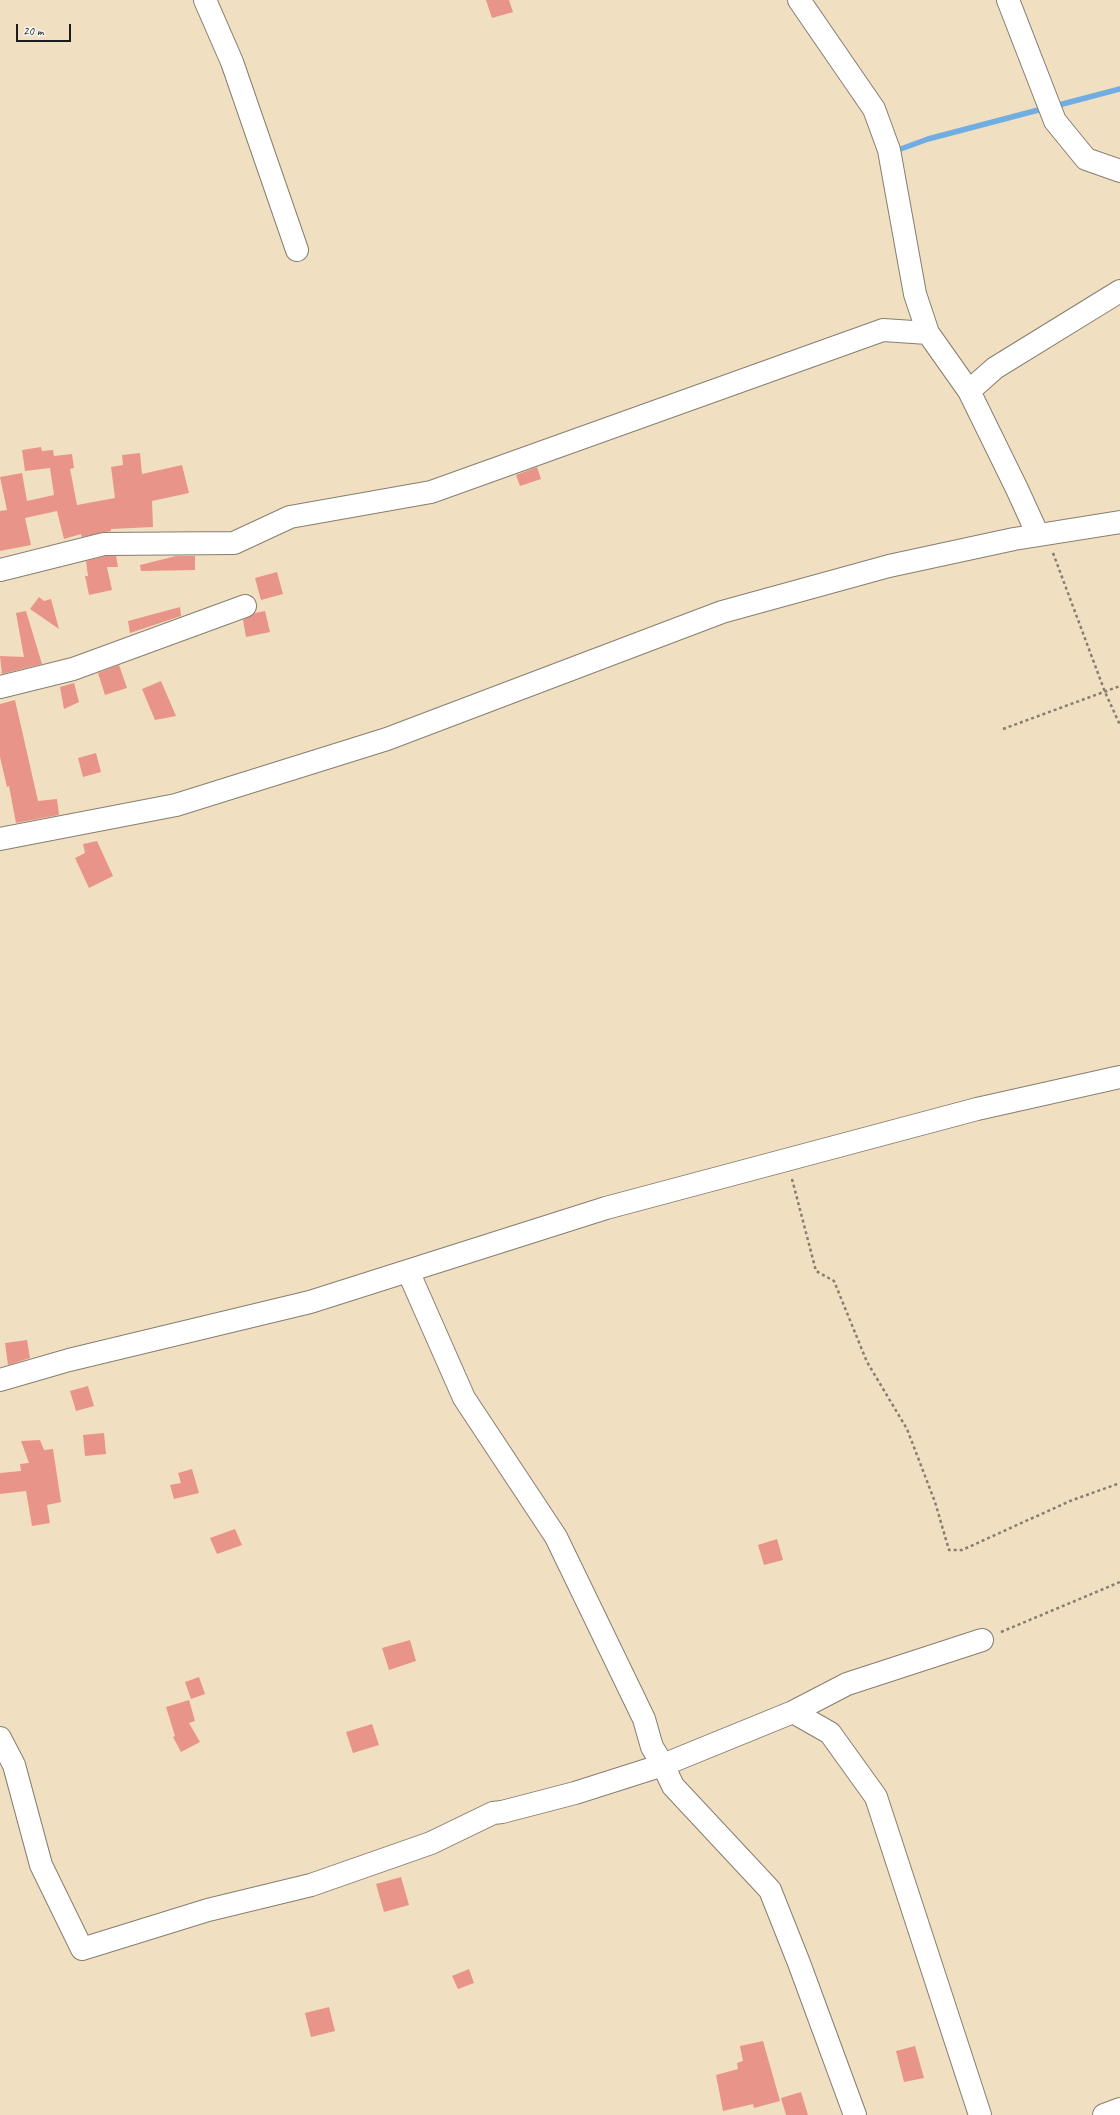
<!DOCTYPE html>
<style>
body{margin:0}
#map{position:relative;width:1120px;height:2115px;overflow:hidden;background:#f1dfc2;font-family:Caveat,sans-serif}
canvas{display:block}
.scale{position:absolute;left:16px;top:24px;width:55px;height:18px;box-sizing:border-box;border:2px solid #1c1c1c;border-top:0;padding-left:5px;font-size:12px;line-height:14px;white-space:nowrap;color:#1c1c1c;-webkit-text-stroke:3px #f6f6f2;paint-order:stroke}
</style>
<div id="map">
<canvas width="1120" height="2115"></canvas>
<div class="scale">20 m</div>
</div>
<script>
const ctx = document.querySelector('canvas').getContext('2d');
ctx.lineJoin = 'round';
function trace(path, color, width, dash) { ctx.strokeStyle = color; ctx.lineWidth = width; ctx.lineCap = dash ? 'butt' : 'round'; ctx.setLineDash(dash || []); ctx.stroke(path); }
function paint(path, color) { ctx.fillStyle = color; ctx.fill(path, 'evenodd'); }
const stream = new Path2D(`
 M1055 106 1120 89
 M898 150 928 139 1046 108`);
const building = new Path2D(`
 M486 0H509L513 12 492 18Z
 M41 447 42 451 53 450 54 456 72 454 74 468 70 469 77 505 115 498 111 467 123 465 122 455 140 453 142 474 182 465 189 493 152 501 153 527 111 529V531L82 537 81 534 64 539 57 511 25 518 31 545 0 551V511L7 510 0 477 22 473 27 501 54 495 50 468 25 471 22 450Z
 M537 467 541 479 520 486 516 475Z
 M106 556H116L118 567H107L112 590 89 595 85 576H88L86 561Z
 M176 556H195V570L141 571 140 565Z
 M277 572 283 594 261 600 255 578Z
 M39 597 44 601 51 599 59 629 30 609Z
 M180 607 181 616 130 633 128 621Z
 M26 611 42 664 2 674 0 656 24 657 16 613Z
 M265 611 270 632 246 637 243 620 255 613Z
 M119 665 127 688 105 695 98 673Z
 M161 681 176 716 155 720 142 689Z
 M74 683 79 702 64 709 60 687Z
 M15 700 38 801 57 799 59 815 16 823 9 786 7 787 0 757V704Z
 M96 753 101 772 83 777 78 758Z
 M97 841 113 876 89 888 75 858 85 853 83 844Z
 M27 1340 30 1358 8 1365 5 1343Z
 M88 1386 94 1406 76 1411 70 1391Z
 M104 1433 106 1454 85 1456 83 1435Z
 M40 1440 44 1450 53 1449 61 1502 47 1505 50 1523 32 1526 26 1491 0 1494V1473L21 1471 20 1464 29 1463 21 1441Z
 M192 1469 199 1493 174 1499 170 1485 181 1483 178 1473Z
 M235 1529 242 1545 217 1554 210 1538Z
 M777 1539 783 1560 764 1565 758 1545Z
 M410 1640 416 1661 389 1670 382 1648Z
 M199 1677 205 1694 191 1699 185 1682Z
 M189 1700 195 1721 189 1723 200 1742 181 1752 173 1737 175 1736 166 1707Z
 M372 1724 379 1745 353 1753 346 1732Z
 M401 1877 409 1905 384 1912 376 1884Z
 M469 1969 474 1983 458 1989 452 1976Z
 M329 2007 335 2031 311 2037 305 2013Z
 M763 2041 780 2101 754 2108 753 2104 723 2111 716 2075 738 2069 737 2063 743 2061 740 2046Z
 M915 2046 924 2078 904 2082 896 2051Z
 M801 2092 808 2115H786L781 2098Z`);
const path = new Path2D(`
 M1053 553 1105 692 1120 725
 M1003 729 1120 686
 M792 1179 816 1271 834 1281 867 1362 907 1429 935 1502 949 1550H962L1070 1501 1120 1483
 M1001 1632 1120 1582`);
const minor = new Path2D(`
 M205 0 232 62 297 250
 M799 0 874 109 889 150 915 294 928 333 969 391
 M1008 0 1055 121 1086 159 1120 171
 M1038 535 1017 489 969 391 995 368 1120 291
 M0 570 104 544 234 543 290 517 431 492 883 330 928 333
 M0 687 73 669 245 606
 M0 839 176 805 387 739 722 612 889 566 1014 539 1120 522
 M408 1271 464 1398 556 1537 644 1719 652 1747 663 1765 793 1712 830 1733 876 1797 980 2115
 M0 1380 69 1360 310 1302 606 1208 977 1109 1120 1077
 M793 1712 847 1684 982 1640
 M0 1738 14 1765 41 1865 82 1949 208 1910 311 1885 431 1843 493 1813 502 1812 575 1793 663 1765 673 1786 770 1890 799 1963 855 2115
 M1104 2115 1120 2109`);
trace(stream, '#70ade2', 5.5);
paint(building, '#e99488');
trace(minor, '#867e6f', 24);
trace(path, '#867e6f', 2.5, [3, 3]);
trace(minor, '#fff', 22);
</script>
